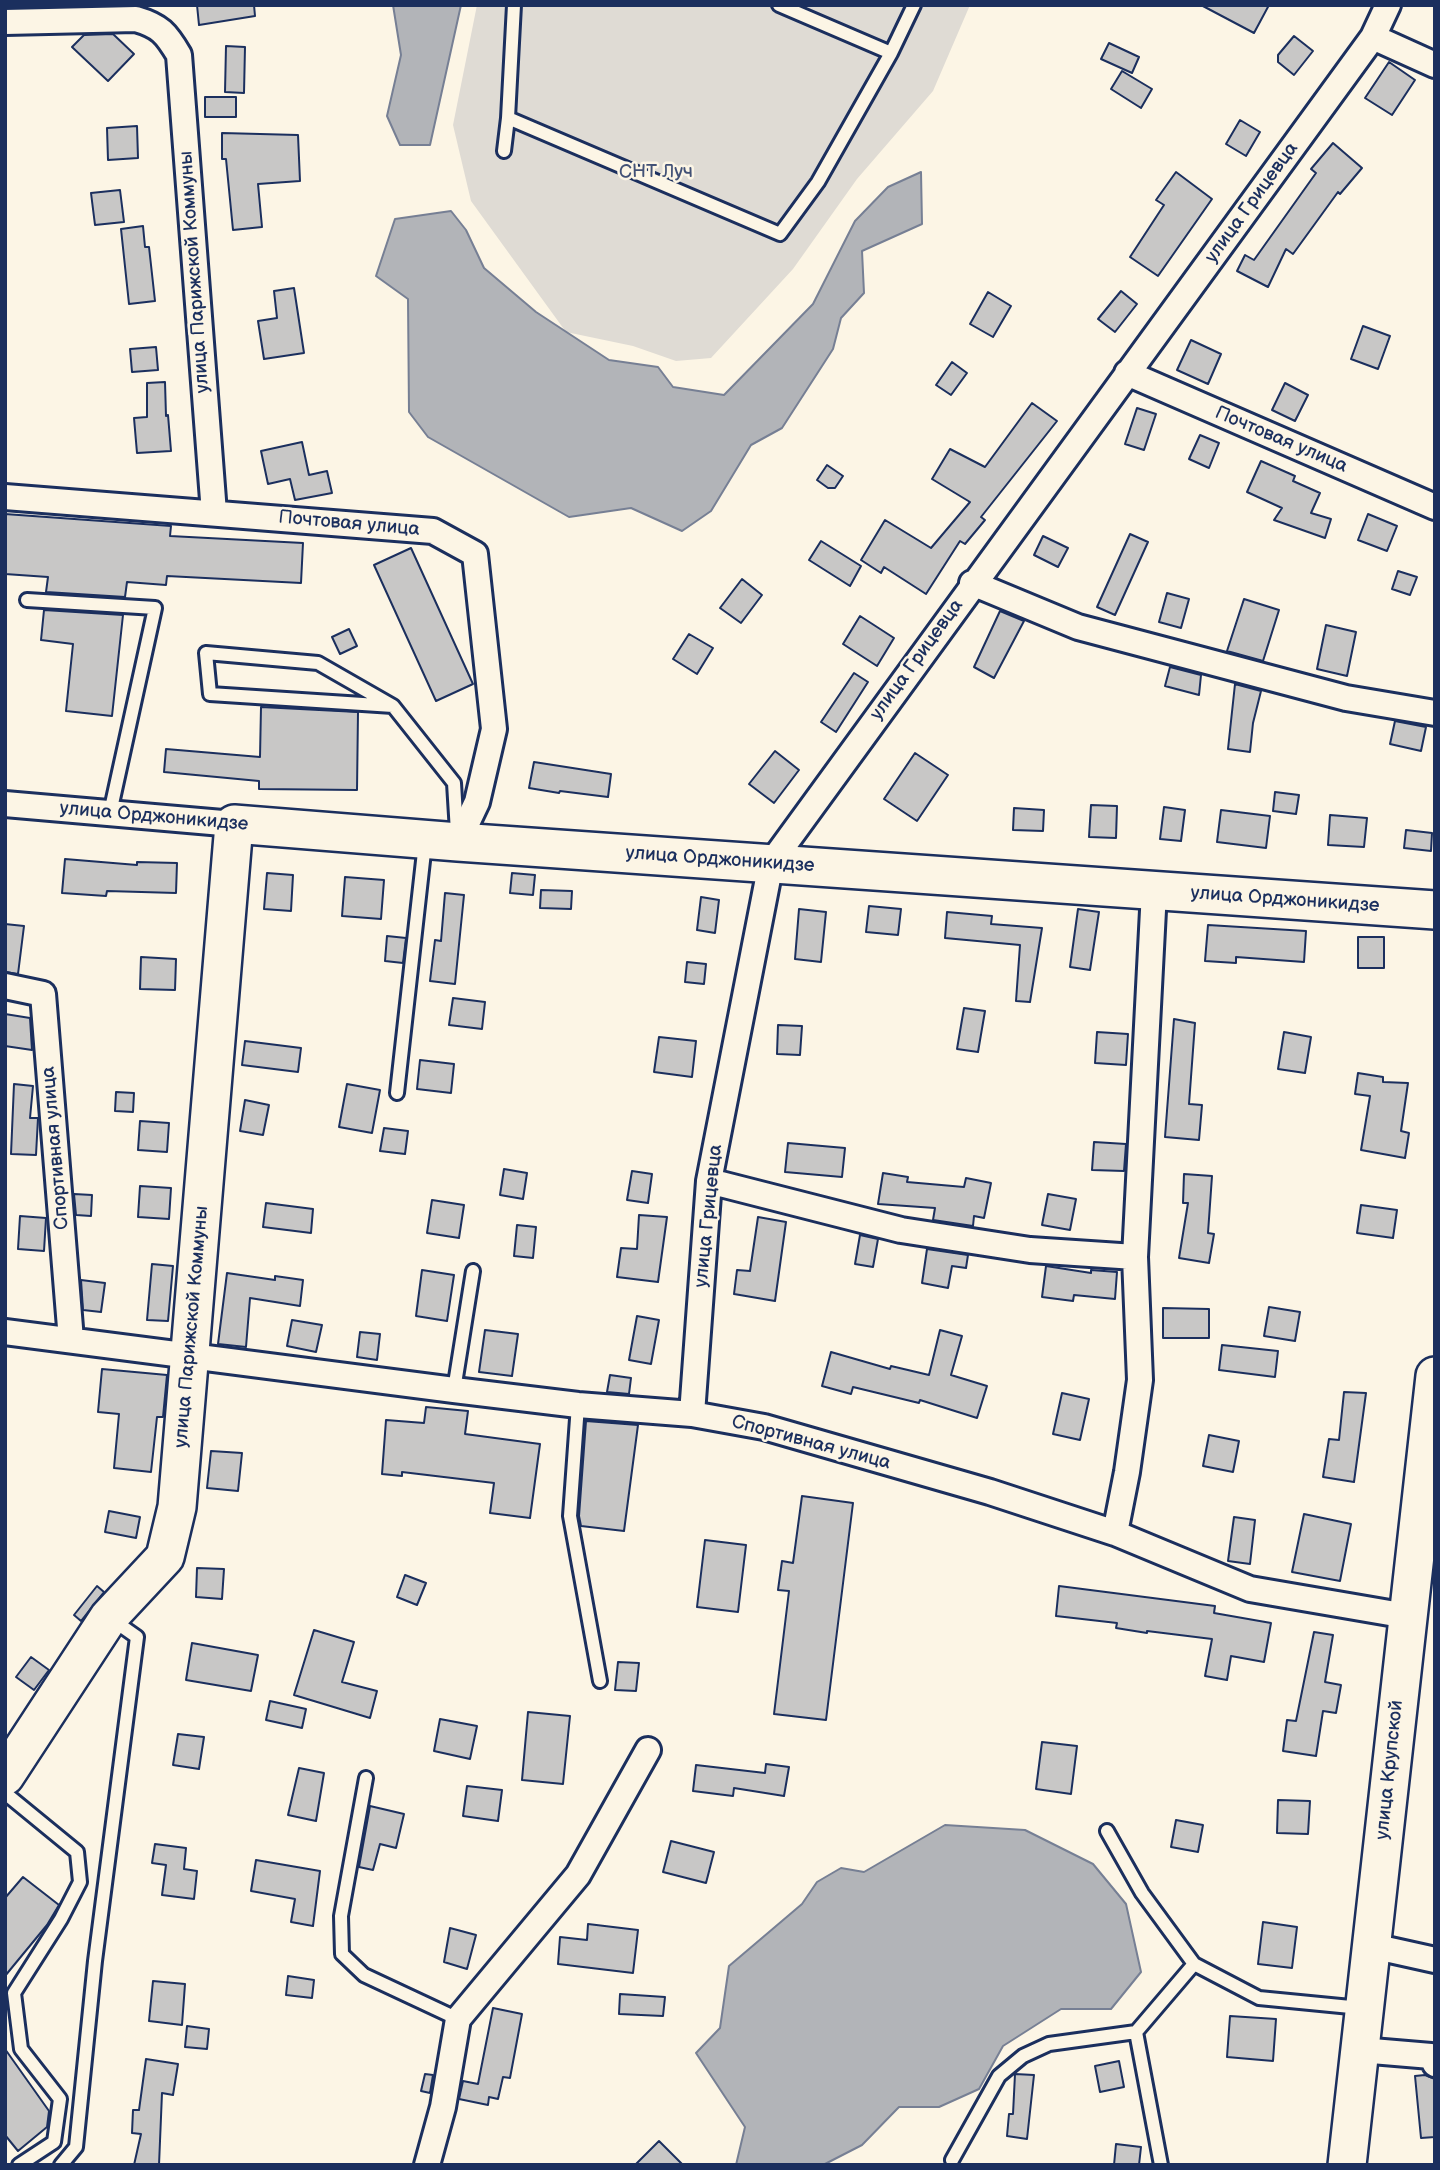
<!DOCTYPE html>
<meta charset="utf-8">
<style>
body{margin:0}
#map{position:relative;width:1440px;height:2170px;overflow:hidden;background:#fcf5e5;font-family:"Balsamiq Sans",sans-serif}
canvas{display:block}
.frame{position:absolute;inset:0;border:7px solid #1b2f5e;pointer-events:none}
</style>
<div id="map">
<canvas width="1440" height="2170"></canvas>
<div class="frame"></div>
</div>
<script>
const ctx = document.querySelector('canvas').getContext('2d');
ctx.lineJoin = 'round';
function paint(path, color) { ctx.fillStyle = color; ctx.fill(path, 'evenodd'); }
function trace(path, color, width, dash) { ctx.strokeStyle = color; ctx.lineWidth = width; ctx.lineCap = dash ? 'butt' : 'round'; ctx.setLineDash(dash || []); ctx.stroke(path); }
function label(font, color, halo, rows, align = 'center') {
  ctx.font = font + ' "Balsamiq Sans",sans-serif'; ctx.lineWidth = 5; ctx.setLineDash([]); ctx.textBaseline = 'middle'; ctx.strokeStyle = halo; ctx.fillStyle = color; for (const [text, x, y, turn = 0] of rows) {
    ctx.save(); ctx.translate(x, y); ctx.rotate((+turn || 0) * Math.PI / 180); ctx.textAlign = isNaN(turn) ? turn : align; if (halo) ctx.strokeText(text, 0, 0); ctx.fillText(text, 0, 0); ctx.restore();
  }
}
const green = new Path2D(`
 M477 5H970L933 91 857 179 793 269 711 358 676 361 633 346 566 332 471 201 453 125Z`);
const water = new Path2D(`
 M393 5H461L430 145H400L387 116 401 55Z
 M921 172 922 224 862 251 864 293 841 318 833 349 782 428 751 445 711 511 682 531 631 508 569 517 428 437 409 412 408 299 376 276 395 219 451 211 466 230 484 268 536 312 609 360 658 367 673 387 724 395 813 304 855 221 888 187Z
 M945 1825 1025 1830 1093 1864 1126 1904 1141 1972 1111 2009H1061L1003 2046 979 2089 939 2107H899L862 2145 823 2165H736L745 2127 696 2053 720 2028 729 1966 802 1904 817 1882 841 1868 864 1872Z`);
const building = new Path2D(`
 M197 5H254L255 16 199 25Z
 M1201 5H1269L1254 33Z
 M113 34 134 54 108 81 72 47 84 35Z
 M1294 36 1313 51 1294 75 1278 62V55Z
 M1109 43 1139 57 1132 73 1101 59Z
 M226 46 245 47 244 93 225 92Z
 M1389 62 1415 80 1392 115 1365 98Z
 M1122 71 1152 89 1141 108 1111 89Z
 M205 97H236V117H205Z
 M1240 120 1260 132 1246 156 1226 144Z
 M137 126 138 158 108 160 107 128Z
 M222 133 298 135 300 181 258 184 262 227 233 230 226 159H222Z
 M1333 143 1362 168 1340 194 1338 192 1293 254 1286 249 1268 287 1237 271 1245 255 1254 260 1316 173 1311 169Z
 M1176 172 1212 199 1158 276 1130 257 1164 205 1156 200Z
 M120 190 124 222 95 225 91 193Z
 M143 226 145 247H149L155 301 129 304 121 229Z
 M294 288 304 353 264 359 258 321 277 318 274 291Z
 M1121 291 1137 304 1115 332 1098 319Z
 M988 292 1011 306 993 337 970 324Z
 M1363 326 1390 336 1378 369 1351 359Z
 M1191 340 1221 354 1208 384 1177 370Z
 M156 347 158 370 132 372 130 349Z
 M952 362 967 373 951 395 936 385Z
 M165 382 166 416 168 415 171 451 137 453 134 418 147 417V383Z
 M1285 383 1308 395 1295 421 1272 410Z
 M1032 403 1057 421 981 517 985 520 965 544 960 541 926 594 884 567 881 573 861 560 885 520 931 548 970 502 932 479 950 449 985 467Z
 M1137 408 1156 414 1144 450 1125 444Z
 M1200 435 1219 443 1209 468 1189 459Z
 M302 442 309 475 327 471 332 493 295 500 290 479 268 484 261 451Z
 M1261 461 1295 476 1293 481 1320 493 1311 513 1331 519 1325 538 1274 520 1282 508 1247 492Z
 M827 465 843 476 835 488H828L817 480Z
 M5 514 171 526 170 536 303 543 301 583 167 576 166 585 127 582 125 597 46 592 48 577 5 574Z
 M1368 514 1397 526 1387 551 1358 540Z
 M1130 534 1148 542 1115 615 1097 607Z
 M1043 536 1068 548 1058 567 1034 555Z
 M821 541 861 566 850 586 809 560Z
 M411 548 473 684 436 701 374 565Z
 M1398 571 1417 577 1410 595 1392 589Z
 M742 579 762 595 741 623 720 608Z
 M1167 593 1189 599 1181 628 1159 622Z
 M1244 599 1279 610 1263 661 1227 651Z
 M44 610 123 615 112 716 66 711 73 644 41 640Z
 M1000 611 1024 621 994 678 974 667Z
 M860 616 894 638 877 666 843 644Z
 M1326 625 1356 632 1347 676 1317 669Z
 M349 629 357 646 340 654 332 637Z
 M689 634 713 648 697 674 673 659Z
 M1170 667 1201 675 1199 695 1165 686Z
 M854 673 868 682 836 732 821 722Z
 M1235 684 1261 691 1253 723 1250 752 1228 749Z
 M261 707 358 712 357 790 259 789V781L164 772 166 749 260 757Z
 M1395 721 1426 727 1421 751 1390 744Z
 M775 751 799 770 774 803 749 784Z
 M915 753 948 775 917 821 884 799Z
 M534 762 611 774 608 797 560 791 559 793 529 788Z
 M1275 792 1299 795 1296 814 1273 811Z
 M1091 805 1117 806 1116 838 1089 837Z
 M1164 807 1185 810 1181 841 1160 839Z
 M1014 808 1044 810 1043 831 1013 830Z
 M1221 810 1270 816 1266 848 1217 842Z
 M1330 815 1367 818 1364 847 1328 845Z
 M1406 830 1432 833 1431 851 1404 848Z
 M65 859 137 865V862L177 863 176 893 107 891 106 896 62 893Z
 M267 873 293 875 291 911 264 909Z
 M512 873 535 875 533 895 510 893Z
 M345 877 384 880 381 919 342 916Z
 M541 890 572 891 571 909 540 908Z
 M445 893 464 895 455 984 430 981 435 940 441 941Z
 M701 897 719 900 715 933 697 930Z
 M869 906 901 909 898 935 866 932Z
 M799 909 826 912 821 962 795 959Z
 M1078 909 1099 912 1090 970 1070 967Z
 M947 912 992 916 991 924 1042 928 1030 1002 1016 1001 1020 945 945 938Z
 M5 924 24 926 18 974 5 972Z
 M1208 925 1306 931 1304 962 1236 957V963L1205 961Z
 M387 936 406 938 403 963 385 961Z
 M1358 937H1384V968H1358Z
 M141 957 176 959 175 990 140 989Z
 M687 962 706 964 704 984 685 982Z
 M453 998 485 1002 482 1029 449 1025Z
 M964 1008 985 1011 978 1052 957 1049Z
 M5 1014 30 1018 32 1050 5 1046Z
 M1174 1019 1195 1023 1189 1104 1202 1105 1199 1140 1165 1137Z
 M778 1025 802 1026 800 1055 777 1054Z
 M1097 1032 1128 1034 1126 1065 1095 1063Z
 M1284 1032 1311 1037 1305 1073 1278 1069Z
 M659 1037 696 1041 692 1077 654 1072Z
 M245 1041 301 1048 298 1072 242 1065Z
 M420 1060 454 1064 451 1093 417 1089Z
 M1358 1073 1383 1077V1082L1408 1083 1401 1131 1409 1133 1405 1158 1361 1150 1370 1096 1355 1094Z
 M14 1084 33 1086 30 1118H38L36 1155 11 1154Z
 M347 1084 380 1090 372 1133 339 1127Z
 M116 1092 134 1093 133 1112 115 1111Z
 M245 1100 269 1105 263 1135 240 1131Z
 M140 1121 169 1123 167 1152 138 1150Z
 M384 1128 408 1131 405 1154 380 1151Z
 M1094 1142 1126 1144 1124 1171 1092 1170Z
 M788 1143 845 1148 842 1177 785 1172Z
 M504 1169 527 1173 523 1199 500 1195Z
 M632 1171 652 1174 648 1203 627 1200Z
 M883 1173 908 1177 907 1182 964 1187 966 1178 991 1183 984 1218 974 1216 973 1226 933 1220 935 1208 878 1204Z
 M1184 1174 1212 1176 1208 1233 1214 1234 1209 1263 1179 1258 1188 1203H1183Z
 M140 1186 171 1188 169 1219 138 1217Z
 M74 1194 92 1195 91 1216 76 1215Z
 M1048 1194 1076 1199 1070 1230 1042 1225Z
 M432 1200 464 1205 459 1238 427 1233Z
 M266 1203 313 1209 311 1233 263 1227Z
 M1361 1205 1397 1210 1393 1238 1357 1233Z
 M639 1215 667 1217 658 1282 617 1277 621 1248 637 1249Z
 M20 1216 46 1218 44 1251 18 1249Z
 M758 1217 786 1222 775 1301 734 1294 737 1270 750 1271Z
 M517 1225 536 1227 533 1258 514 1256Z
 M860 1235 878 1239 873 1267 855 1264Z
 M927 1249 968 1255 966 1268 952 1266 948 1288 922 1283Z
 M152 1264 173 1266 168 1321 147 1320Z
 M1046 1266 1091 1273V1270L1117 1272 1115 1299 1074 1295 1073 1301 1042 1297Z
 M422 1270 454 1275 447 1321 416 1316Z
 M227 1273 275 1280V1276L303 1280 300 1306 250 1298 246 1347 218 1344Z
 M81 1280 105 1283 101 1312 83 1310Z
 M1269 1307 1300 1312 1295 1341 1264 1336Z
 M1163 1308 1209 1309V1338H1163Z
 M637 1316 659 1320 651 1364 629 1360Z
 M292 1320 322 1325 316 1352 287 1346Z
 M485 1330 518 1334 512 1376 479 1372Z
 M940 1330 962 1336 951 1375 987 1386 977 1418 920 1400 919 1403 853 1387 851 1394 822 1386 831 1352 890 1369 891 1366 929 1375Z
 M360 1332 380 1334 377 1360 357 1357Z
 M1222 1345 1278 1351 1275 1377 1219 1370Z
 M102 1369 167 1375 163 1417H157L151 1472 114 1468 119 1414 98 1412Z
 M610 1375 631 1378 629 1394 607 1392Z
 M1344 1392 1366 1393 1354 1482 1323 1477 1329 1439 1339 1440Z
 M1062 1393 1089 1399 1080 1440 1053 1434Z
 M426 1407 468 1411 465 1434 540 1444 530 1518 490 1513 494 1483 402 1472V1476L382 1474 386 1420 424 1423Z
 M586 1421 638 1425 624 1531 581 1526 579 1516Z
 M1209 1435 1239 1441 1233 1472 1203 1466Z
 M211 1451 242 1453 238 1491 207 1488Z
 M802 1496 853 1503 826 1720 774 1714 789 1591 778 1590 782 1561 793 1563Z
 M109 1511 140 1517 136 1538 105 1532Z
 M1304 1514 1351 1524 1340 1581 1292 1572Z
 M1234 1517 1255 1520 1250 1564 1228 1561Z
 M705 1540 746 1545 738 1612 697 1607Z
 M197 1568 224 1569 222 1599 196 1597Z
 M405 1575 426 1583 417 1605 397 1597Z
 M97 1586 104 1592 81 1621 74 1615Z
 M1059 1586 1215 1606 1214 1613 1271 1623 1264 1662 1231 1656 1227 1680 1205 1676 1212 1639 1147 1631V1633L1116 1628 1117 1623 1056 1616Z
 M314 1630 354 1642 342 1682 377 1691 370 1718 294 1695Z
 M1314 1632 1333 1635 1325 1682 1341 1685 1336 1713 1323 1711 1316 1756 1283 1751 1287 1720 1296 1721Z
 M192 1643 258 1655 251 1691 186 1680Z
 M31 1657 49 1670 34 1690 16 1677Z
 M618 1662 639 1663 636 1691 615 1690Z
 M270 1701 306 1709 302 1728 266 1720Z
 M528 1712 570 1716 563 1784 522 1780Z
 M440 1719 477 1726 470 1759 434 1751Z
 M178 1734 204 1737 199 1769 173 1765Z
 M1042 1742 1077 1746 1071 1794 1036 1789Z
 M766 1764 789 1767 784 1796 734 1788 733 1796 693 1791 696 1765 765 1773Z
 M299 1768 324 1773 316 1821 288 1815Z
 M467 1786 502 1790 498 1821 463 1816Z
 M1278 1800 1310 1801 1308 1834 1277 1833Z
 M370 1806 404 1814 396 1848 380 1844 373 1870 359 1867Z
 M1176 1820 1203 1825 1198 1852 1171 1847Z
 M671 1841 714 1852 706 1883 663 1872Z
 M155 1844 186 1848 184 1869 197 1871 194 1899 162 1895 166 1865 152 1863Z
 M256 1860 320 1871 313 1926 291 1922 295 1899 251 1891Z
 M23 1877 59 1905 47 1925 5 1976V1898Z
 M1263 1922 1297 1927 1292 1968 1258 1964Z
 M588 1924 638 1930 633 1973 558 1964 560 1937 587 1940Z
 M450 1928 476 1935 467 1969 444 1962Z
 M288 1976 314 1980 312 1998 286 1995Z
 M153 1981 185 1984 182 2025 149 2021Z
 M620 1994 665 1997 663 2016 619 2014Z
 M493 2008 522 2014 510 2078 503 2077 498 2099 489 2097 488 2105 459 2099 463 2081 478 2084Z
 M1230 2016 1276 2019 1273 2061 1227 2057Z
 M187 2026 209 2029 207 2049 185 2047Z
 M5 2049 49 2111 47 2127 18 2151 5 2135Z
 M146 2059 178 2064 173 2095 162 2093 159 2165H134L141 2134 132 2133 133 2110H139Z
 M1119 2061 1124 2087 1100 2092 1095 2066Z
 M425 2074 433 2075 430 2093 421 2091Z
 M1015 2074 1034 2075 1027 2139 1007 2136 1009 2114H1013Z
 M1425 2075 1435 2079V2137L1421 2138 1415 2076Z
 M659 2141 683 2165H635Z
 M1116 2144 1141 2147 1139 2165H1114Z`);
const lane = new Path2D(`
 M779 5 891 53 914 5
 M508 118 780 234 818 182 891 53
 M504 151 508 118 514 5
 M27 600 155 608 110 813
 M393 706 210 694 206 653 318 663 393 706 454 783 457 832
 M397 1093 425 843
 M454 1390 473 1271
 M578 1405 570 1516 600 1681
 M366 1778 341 1916 342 1954 364 1975 458 2019
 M5 1793 77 1852 80 1882 61 1919 14 1993 21 2049 60 2099 54 2142 19 2165
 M1107 1831 1142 1893 1194 1964 1259 1998 1361 2008
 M1136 2032 1161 2165
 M952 2160 999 2076 1023 2056 1049 2044 1136 2032 1194 1964
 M61 2165 76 2147 95 1961 137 1637 110 1618`);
const street = new Path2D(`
 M5 22 136 19C160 26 166 33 179 55L214 513
 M1373 37 1435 65
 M1127 373 1435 507
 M5 497 433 531 475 554 494 729 477 802 458 842
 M972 583 1078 627 1346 698 1435 713
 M5 804 234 824
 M5 986 43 994 71 1340
 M709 1181 901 1230 1030 1250 1135 1257 1154 891
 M5 1332 454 1390 578 1405 692 1414 764 1427 990 1492 1115 1533 1250 1589 1407 1616
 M692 1414 709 1181 771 863 1373 37 1388 5
 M1115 1533 1127 1472 1140 1380 1135 1257
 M1372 1946 1435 1960
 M1360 2050 1431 2056 1435 2064
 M427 2165 443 2107 458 2019 578 1875 648 1750`);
const secondary = new Path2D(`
 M5 1776 109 1617 165 1557 177 1507 234 824 458 842 1435 910
 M1347 2165 1435 1376`);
const parkNames = [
 ["СНТ Луч",656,172]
];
const streetNames = [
 ["улица Грицевца",1252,203,-54],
 ["улица Парижской Коммуны",195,272,-94],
 ["Почтовая улица",1281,440,23],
 ["Почтовая улица",349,524,5],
 ["улица Грицевца",917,660,-54],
 ["улица Орджоникидзе",154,817,5],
 ["улица Орджоникидзе",720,860,4],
 ["улица Орджоникидзе",1285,900,4],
 ["Спортивная улица",56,1148,-95],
 ["улица Грицевца",709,1216,-84],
 ["улица Парижской Коммуны",192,1327,-85],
 ["Спортивная улица",811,1443,15],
 ["улица Крупской",1390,1770,-84]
];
paint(green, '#dfdbd4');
paint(water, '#b2b4b8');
trace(water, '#767f94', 2);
paint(building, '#c8c7c6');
trace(building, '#1b2f5e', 2);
trace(lane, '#1b2f5e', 18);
trace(street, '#1b2f5e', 30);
trace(secondary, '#1b2f5e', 42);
trace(lane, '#fcf5e5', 12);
trace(street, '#fcf5e5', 24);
trace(secondary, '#fcf5e5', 37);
label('19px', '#425176', '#fcf5e5', parkNames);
label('19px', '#1b2f5e', '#fcf5e5', streetNames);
</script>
